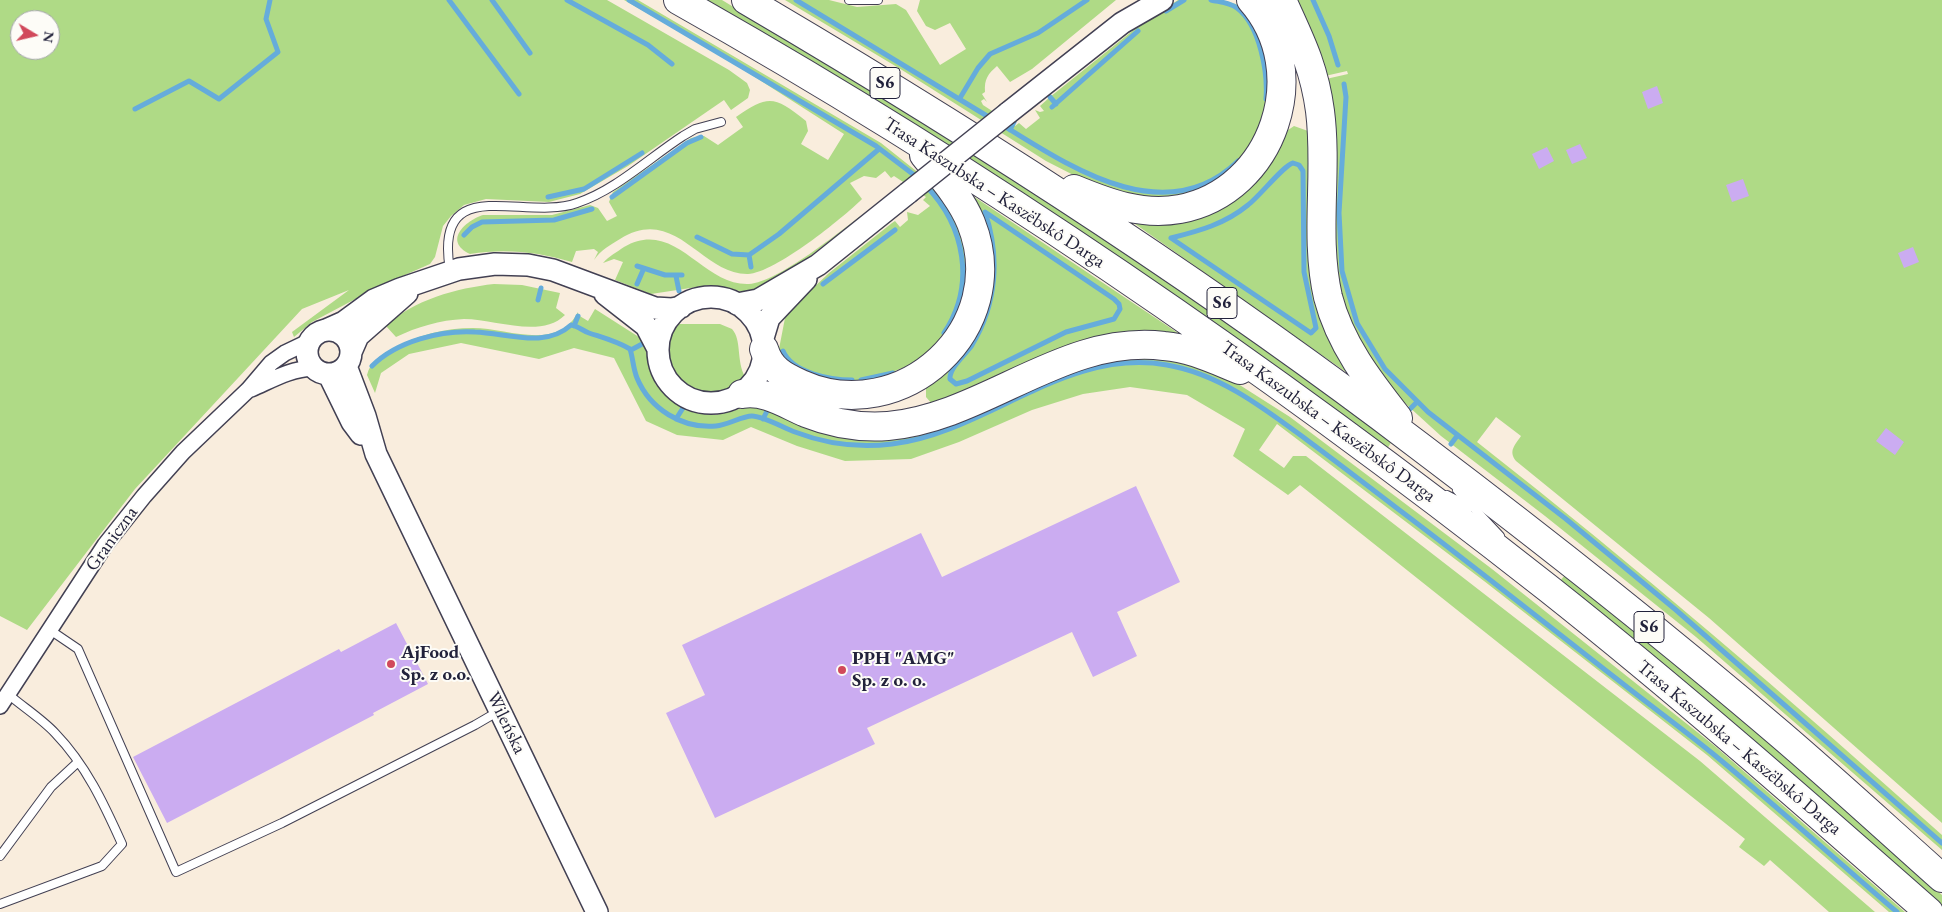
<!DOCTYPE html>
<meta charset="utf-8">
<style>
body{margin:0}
#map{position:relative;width:1942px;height:912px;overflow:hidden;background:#f9eddd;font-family:"EB Garamond",serif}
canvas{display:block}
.north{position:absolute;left:10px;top:10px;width:50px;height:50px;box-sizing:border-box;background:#fdfcf7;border:1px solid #a5a5ac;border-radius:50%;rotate:99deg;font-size:14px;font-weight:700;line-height:20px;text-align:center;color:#22223b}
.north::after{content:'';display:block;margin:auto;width:18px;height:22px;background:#d1495b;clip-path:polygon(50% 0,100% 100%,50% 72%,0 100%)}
</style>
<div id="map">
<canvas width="1942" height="912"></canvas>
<div class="north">N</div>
</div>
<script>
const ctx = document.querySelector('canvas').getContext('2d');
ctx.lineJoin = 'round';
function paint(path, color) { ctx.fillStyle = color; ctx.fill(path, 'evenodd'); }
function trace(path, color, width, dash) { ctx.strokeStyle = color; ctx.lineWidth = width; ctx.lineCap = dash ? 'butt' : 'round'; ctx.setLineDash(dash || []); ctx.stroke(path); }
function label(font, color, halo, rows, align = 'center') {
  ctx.font = font + ' "EB Garamond",serif'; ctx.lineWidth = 4; ctx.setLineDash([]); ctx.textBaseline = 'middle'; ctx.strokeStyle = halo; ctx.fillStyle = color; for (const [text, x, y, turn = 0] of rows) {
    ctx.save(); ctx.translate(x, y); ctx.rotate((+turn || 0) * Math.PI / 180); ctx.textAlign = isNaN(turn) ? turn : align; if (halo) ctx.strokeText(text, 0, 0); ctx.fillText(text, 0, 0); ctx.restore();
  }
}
const green = new Path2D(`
 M0 0H607L729 70 747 83 750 90 748 98 731 110 724 100 628 166 580 194 549 202 486 199 464 205 451 216 443 226 435 257 430 264 389 282 368 295H363L312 322 294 337 292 332 349 290 302 309 135 489 27 630 0 616ZM20 20H50V50H20Z
 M624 0H638L881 143 925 178 935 189 958 223 966 254 965 290 951 329 920 361 867 382 850 383 815 376 788 364 779 349 785 318 792 308 829 273 892 223 895 221 900 227 908 220 907 212 918 215 930 206 923 200 926 197 894 176 891 178 885 171 876 178 864 176 850 183 862 199C843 218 775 273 748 274 701 275 676 204 620 239 610 245 601 250 594 260L598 252 594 249 576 251 572 262C539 252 505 248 470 254 443 241 465 221 483 215H552L590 205 598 208 607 221 617 216 609 202 613 192 691 138 704 136 718 145 743 127 736 117C768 95 774 95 806 121L808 131 801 144 828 160 844 134 722 56Z
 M702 0H722L1008 174 1221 317 1392 441 1387 449Z
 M785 0H829L857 7 896 4 906 10 940 65 966 49 950 23 935 30 926 26 917 11 920 0H1116L1032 69 1010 82 997 66C988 74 984 79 985 92L982 94 987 102 984 99 981 101 983 105 1015 126 1019 123 1026 129 1040 118 1035 110 1040 112 1044 111 1040 106 1050 97 1136 28 1178 0H1220L1236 4 1242 9 1256 31 1267 60 1269 101 1251 148 1220 180 1181 197 1140 198 1089 183 1046 161 902 70Z
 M1294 0H1942V823L1709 618 1516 461C1508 451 1515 445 1521 436L1496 417 1477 442C1637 567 1790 699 1942 835V850L1696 637 1545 516 1441 436 1396 395 1370 362 1343 306 1334 262 1330 101 1332 99 1326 79 1348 74 1347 71 1325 76Z
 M1294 126 1308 131 1353 377 1128 219 1153 222Z
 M967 192 1187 339 1007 376 932 404 926 397V388L969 342Z
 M866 212 800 264 757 291 745 292 710 285 651 294 615 280 623 262 614 259 603 263C609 256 617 252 624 247 675 217 702 286 749 284 779 282 840 231 866 212Z
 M494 284 522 285 560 293 556 308 565 315C541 339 495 319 464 319 440 320 417 327 396 337L386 326C413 300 457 288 494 284Z
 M595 309 642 339 646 349 649 369 656 385 669 399 685 410 701 414 716 415 755 405 827 432 1084 365 1146 356 1188 363 1235 382 1290 417 1492 569 1716 747 1905 912H1889L1707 755 1484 581 1277 424 1259 450 1284 468 1293 456H1306L1700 761 1875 912H1829L1770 860 1764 866 1739 847 1745 839 1300 485 1288 495 1233 456 1245 429 1187 395 1130 387 1083 394 1032 410 959 442 911 459 845 461 797 446 751 427 723 440 677 435 646 421 614 358 574 348 539 359 461 343 409 354 381 373 375 393 367 375C370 362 380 356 392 349 417 335 445 328 473 328 508 328 557 352 578 312V315L588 321Z
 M676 324H720L732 329C742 340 736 360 745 377 706 419 645 372 676 324Z
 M1566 574 1764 738 1942 895V908L1559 582Z`);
const stream = new Path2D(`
 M449 0 519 94
 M492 0 530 53
 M567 0 648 45 672 64
 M629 0 876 146 918 178
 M796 0 992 119
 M1211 0C1219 2 1229 2 1237 8 1260 25 1268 73 1266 99
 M1313 0 1329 36 1338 65
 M1166 11 1184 0
 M1344 84 1346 97 1339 213 1342 271 1357 323 1385 369 1428 412 1566 519 1676 610 1942 843
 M1050 97 1056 104
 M960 98 978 68 990 54 1038 33 1087 0
 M1052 107 1138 31
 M135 109 189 81 219 99 278 52 266 19 270 0
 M1001 124C1069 166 1165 232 1238 161
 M1010 130 1014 122
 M1293 163 1299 165 1303 171 1304 272 1316 328 1311 333 1171 238C1199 231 1225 224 1248 205 1259 197 1284 165 1293 163Z
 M926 186C965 226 976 285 944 333
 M548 197 584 189 642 153
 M612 197 687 143 701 137
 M985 212 1114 299 1119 304 1120 309 1114 319 1066 332 967 381 956 384 950 379C949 368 966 354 972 345 997 304 1000 256 985 212Z
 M464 235 472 227 482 222 554 220 592 209
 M697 237 732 254 749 255 779 234 879 149
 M749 255 751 267
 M637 266 665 275H682
 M676 276 679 291
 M637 284 644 268
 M823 284 895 230
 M538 300 541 288
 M574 326 578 316
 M631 350 644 343
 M783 351C792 373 831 380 852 380
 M372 366C397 341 441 330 475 332 507 333 545 349 571 325 578 326 583 331 589 333 604 338 616 341 630 349 633 358 633 368 637 378 650 409 682 429 716 426 728 425 742 416 752 416 763 416 784 428 795 432 826 444 859 448 892 444 988 432 1066 347 1167 365 1220 374 1265 409 1307 440 1338 463 1368 486 1398 509 1475 567 1551 628 1627 687 1655 709 1684 730 1712 753 1774 804 1835 859 1897 912
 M861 380 893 373
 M1410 409 1417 402
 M676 419 683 408
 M763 419 768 409
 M1451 444 1457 436`);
const building = new Path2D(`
 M1657 86 1663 103 1648 109 1642 92Z
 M1580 144 1587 158 1572 164 1566 150Z
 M1547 147 1554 161 1539 169 1532 154Z
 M1743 179 1749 196 1732 202 1726 185Z
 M1913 247 1919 262 1904 268 1898 253Z
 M1886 428 1904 442 1895 455 1876 441Z
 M1136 486 1180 582 1117 612 1137 656 1093 677 1072 632 867 728 875 744 715 818 666 713 705 695 682 645 921 533 942 577Z
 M396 623 428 684 373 713 374 715 167 823 133 757 339 649 341 652Z`);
const service = new Path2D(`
 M849 0H878
 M450 270C433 170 524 222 577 203 616 190 649 158 683 136L695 129 721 122
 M1457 490 1500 536
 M1447 495 1470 507
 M50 630 78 649 176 872 282 823 475 725 499 711
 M0 856 51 787 78 762
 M0 904 102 866 122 844C104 804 86 765 55 733 42 719 23 707 8 694`);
const minor = new Path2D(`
 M251 389C272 380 290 369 313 368
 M0 706 105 545 144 496 183 452 248 390 271 363 285 353 308 342`);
const secondary = new Path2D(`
 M1008 113 1122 23 1162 0
 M605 294 646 326 658 349
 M658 350a53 53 0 1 1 106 0a53 53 0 1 1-106 0Z
 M737 304 758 300 818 265 908 193
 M307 352a22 22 0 1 1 44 0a22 22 0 1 1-44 0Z
 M326 330 344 322 374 300 400 289 459 269 495 264 528 265 553 270 655 308 672 309 681 307
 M763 338 769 318 806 279
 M351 352 358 336 407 293
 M346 366 365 416 376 454 597 912
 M329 375 352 422 361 434`);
const motorway = new Path2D(`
 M678 0C984 172 1273 372 1549 589 1679 692 1804 802 1929 912
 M746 0C978 136 1204 282 1418 445 1541 538 1663 634 1780 734 1835 781 1888 830 1942 878
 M1282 0C1300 40 1314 66 1320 111 1328 173 1314 236 1328 297 1340 344 1369 381 1398 418
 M1074 189C1108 203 1142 216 1180 209 1274 191 1314 71 1251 0
 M764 349C770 369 783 376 801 384 902 429 1013 328 971 223 961 198 941 176 924 155
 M742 394C765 390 785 404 806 413 831 423 860 428 888 426 986 417 1063 334 1164 346 1191 348 1215 360 1240 370`);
const secondaryBridge = new Path2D(`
 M908 193 1008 113`);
const markers = [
 [391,664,5,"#d1495b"],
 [842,670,5,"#d1495b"]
];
const shields = [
 [885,83,30],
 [1222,303,30],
 [1649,627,30]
];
const shieldNames = [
 ["S6",885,83],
 ["S6",1222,303],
 ["S6",1649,627]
];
const streetNames = [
 ["Trasa Kaszubska – Kaszëbskô Darga",994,193,33],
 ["Trasa Kaszubska – Kaszëbskô Darga",1328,422,36],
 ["Graniczna",112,539,-54],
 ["Wileńska",506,723,64],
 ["Trasa Kaszubska – Kaszëbskô Darga",1739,748,40]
];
const poiNames = [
 ["AjFood",401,653],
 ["Sp. z o.o.",401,675],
 ["PPH \"AMG\"",852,659],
 ["Sp. z o. o.",852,681]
];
paint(green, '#afda86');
trace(stream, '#65acdb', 5);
paint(building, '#cbacf1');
trace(service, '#424053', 10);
trace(minor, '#424053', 18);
trace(secondary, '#424053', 24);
trace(motorway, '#424053', 30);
trace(service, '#fff', 8);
trace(minor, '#fff', 15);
trace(secondary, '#fff', 21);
trace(motorway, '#fff', 28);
trace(secondaryBridge, '#424053', 24, []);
trace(secondaryBridge, '#fff', 21);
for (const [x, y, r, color] of markers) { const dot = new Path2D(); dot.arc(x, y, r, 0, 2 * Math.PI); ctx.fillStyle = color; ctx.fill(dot); trace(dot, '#fdfcf7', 2); }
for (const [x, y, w] of shields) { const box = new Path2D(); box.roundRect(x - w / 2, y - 15.5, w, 31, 4); ctx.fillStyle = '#fdfcf7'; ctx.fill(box); trace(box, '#22223b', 1); }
label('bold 18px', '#22223b', null, shieldNames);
label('19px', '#22223b', '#fdfcf7', streetNames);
label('bold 19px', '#22223b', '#fdfcf7', poiNames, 'left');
</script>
